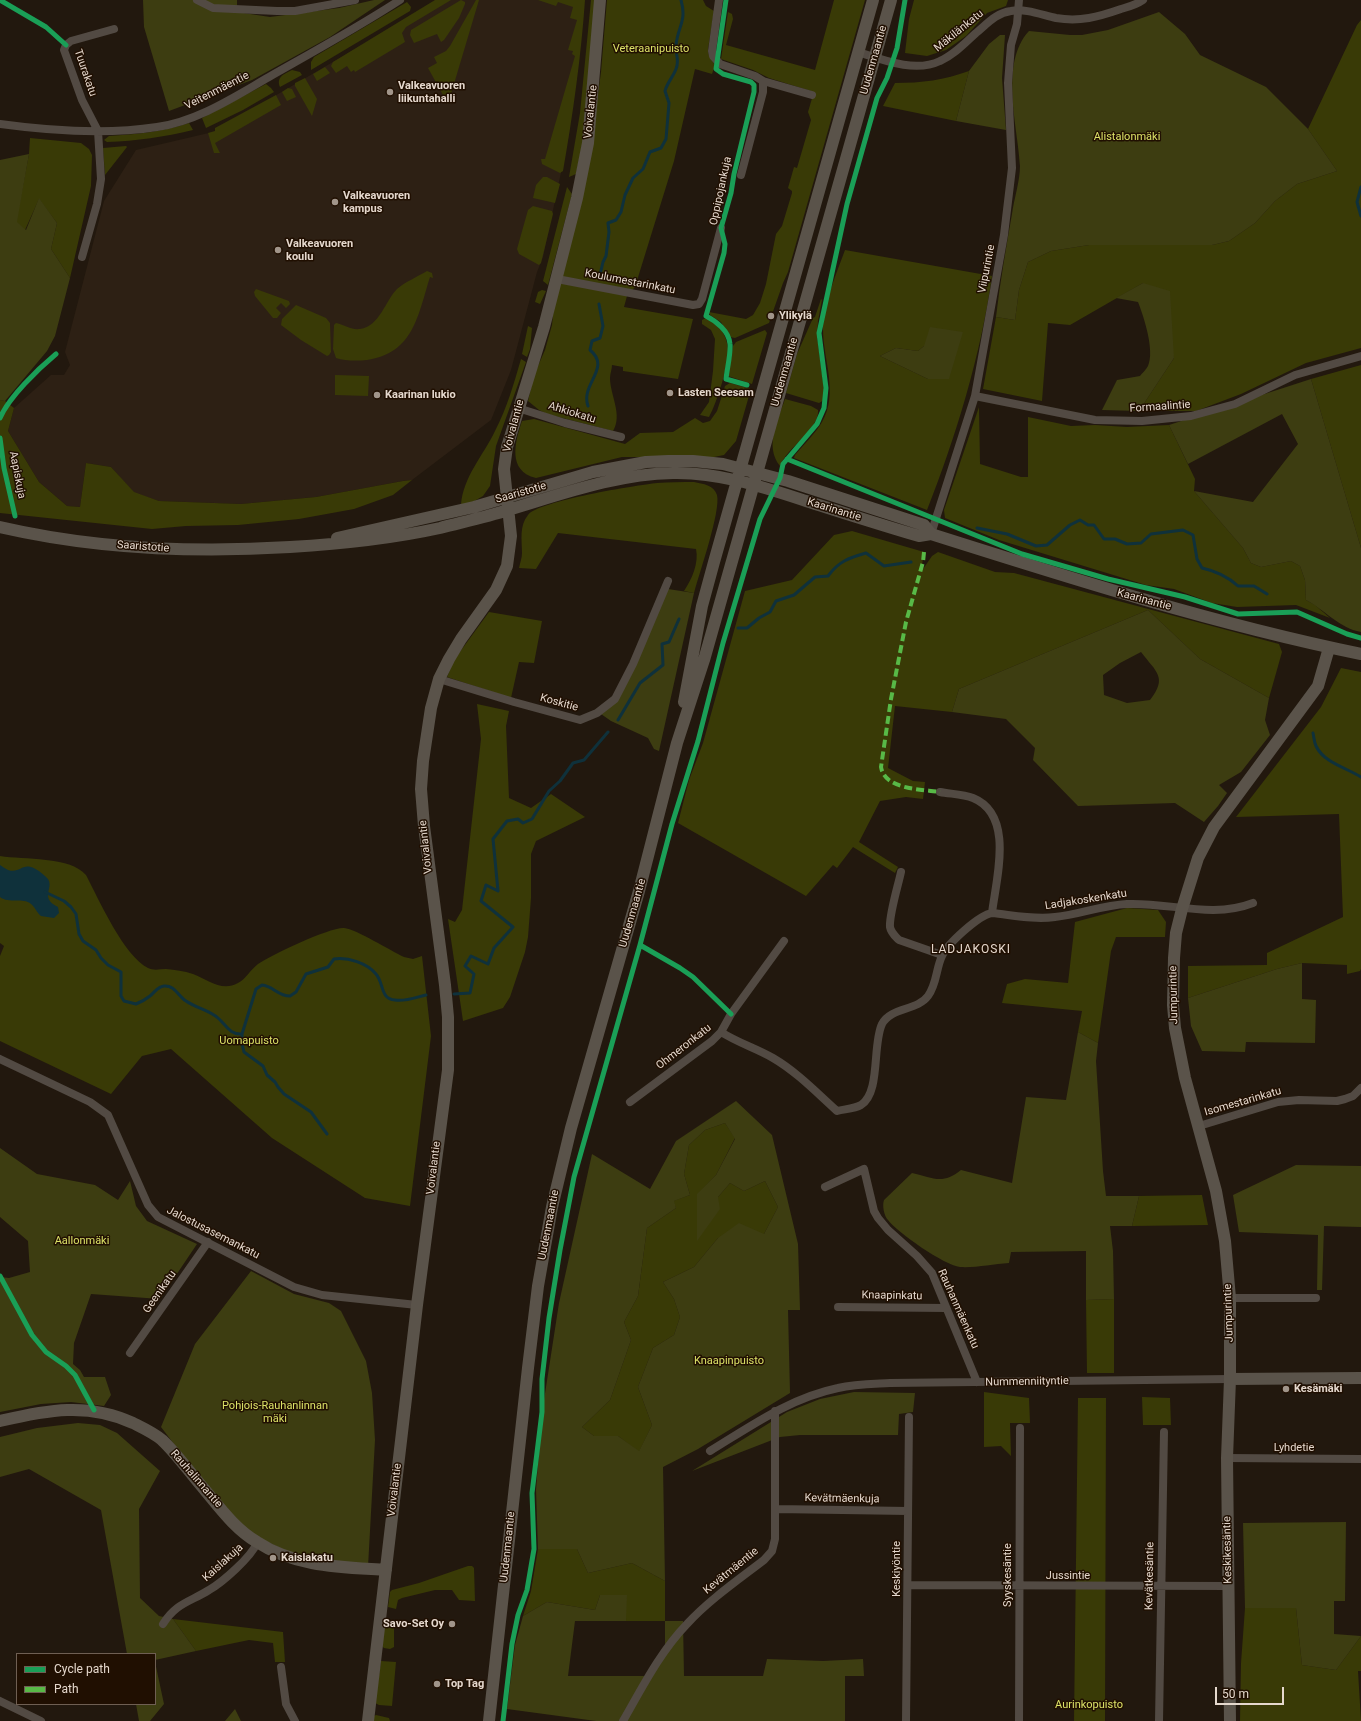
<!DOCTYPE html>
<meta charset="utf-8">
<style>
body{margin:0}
#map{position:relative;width:1361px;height:1721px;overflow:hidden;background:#22180e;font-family:Roboto,sans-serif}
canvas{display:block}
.legend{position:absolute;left:16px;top:1653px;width:140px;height:52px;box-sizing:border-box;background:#200f01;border:1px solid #6f5f53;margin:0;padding:5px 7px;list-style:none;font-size:12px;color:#e5d8cd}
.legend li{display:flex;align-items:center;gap:8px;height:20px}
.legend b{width:20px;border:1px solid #6f5f53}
.scale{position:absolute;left:1215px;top:1687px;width:69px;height:18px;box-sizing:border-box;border:2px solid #e5d8cd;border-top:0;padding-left:5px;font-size:12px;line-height:14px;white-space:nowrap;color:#e5d8cd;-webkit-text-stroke:3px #200f01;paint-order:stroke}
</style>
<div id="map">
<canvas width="1361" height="1721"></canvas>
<ul class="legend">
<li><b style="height:5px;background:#1a9f57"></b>Cycle path</li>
<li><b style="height:5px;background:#58b947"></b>Path</li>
</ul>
<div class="scale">50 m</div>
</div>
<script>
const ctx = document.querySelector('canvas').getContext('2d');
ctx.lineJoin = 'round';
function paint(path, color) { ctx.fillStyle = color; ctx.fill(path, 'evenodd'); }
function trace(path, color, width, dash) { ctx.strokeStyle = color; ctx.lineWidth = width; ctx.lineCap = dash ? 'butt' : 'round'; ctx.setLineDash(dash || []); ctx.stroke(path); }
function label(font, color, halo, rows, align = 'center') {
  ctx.font = font + ' Roboto,sans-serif'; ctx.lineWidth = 3; ctx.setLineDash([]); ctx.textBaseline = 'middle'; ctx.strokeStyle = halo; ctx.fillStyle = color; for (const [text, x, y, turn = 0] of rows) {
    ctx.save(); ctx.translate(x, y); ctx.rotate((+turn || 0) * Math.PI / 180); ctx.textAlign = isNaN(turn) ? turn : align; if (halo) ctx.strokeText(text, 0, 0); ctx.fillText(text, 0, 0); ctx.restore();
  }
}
const education = new Path2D(`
 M439 0H580L569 135 543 257 537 272 511 370 491 420 412 480 403 481 316 497 241 504 159 501 134 493 111 467 86 463 80 507 67 506 39 482 8 431 14 408 51 375H64L70 365 65 352 104 201 136 150 213 132Z`);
const green = new Path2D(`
 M435 0H451L406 27 402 33 405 42 355 72 354 70 351 72 347 66 336 73 331 66 333 62Z
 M461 0 465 2V4L459 18 444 40 441 42 437 34 414 43 410 35 411 30Z
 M476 0H479L448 104 428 68 437 63 434 57 446 51 450 46Z
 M538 0H585C581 57 573 114 563 171L560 173 542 164 541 159H545L575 56 572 54 573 51 568 50 577 20 570 18 573 7 558 2 556 6Z
 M591 0H597L583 141 576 174 569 177 580 113Z
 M607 0H703L706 6 714 11 708 49 709 56 715 65 712 74 695 69 674 161 635 287 627 296 624 307 693 319 678 379 623 371V367L612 365C612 369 610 374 610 378 610 395 623 415 613 431L547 414 539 410 528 401 534 375 545 350 552 325 554 305 594 125 601 72Z
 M834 0H865L788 272 783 283 769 323 735 338 730 337 721 322 710 315 709 312 746 319 753 315 760 303 766 284 776 234 782 226 792 193V191L788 188 794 167 797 168 811 120 808 112 813 95 811 91 769 78 753 70 721 59 728 12 732 14 733 19 726 45 815 70Z
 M914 0H1008L1006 6 987 13 966 36 946 50 927 56 905 53 909 19Z
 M407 2 411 7 410 11 311 70V62L314 57Z
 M1361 20V348L1306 363 1241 394 1196 411H1139L1174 358 1143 283 1070 325 1048 323 1042 401 983 389 996 317 1015 320 1019 290 1028 262 1051 251 1089 245H1212L1229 241 1255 223 1275 201 1297 184 1337 171 1308 129 1357 25Z
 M325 67 330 73 317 81 313 74Z
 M292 70 300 72 302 75 280 87C276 77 284 74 292 70Z
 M969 71 956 121 883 106 895 83C922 83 944 80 969 71Z
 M305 78 317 99 312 116 295 86V83Z
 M266 84 271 88 274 92 243 110 206 128 202 118Z
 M288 88 292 89 296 97 287 101 282 92Z
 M276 95 281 105 215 143 220 153H214L208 133 215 131V128Z
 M189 123 193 130C164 137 137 141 107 142L104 140 109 136C136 134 163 132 189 123Z
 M30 138 81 143 89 149 92 155 91 186 70 278 51 249 57 223 39 199 25 230 16 222 29 154Z
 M126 146 127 147 105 175 103 148Z
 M543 177H547L560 184 555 203 533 198 536 185Z
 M567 187 572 194 548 285 543 281Z
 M533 206 552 211 553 214 541 263 539 265 519 254 517 249 528 210Z
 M845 250 992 276C981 354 956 437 927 510L794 458 795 455C804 444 815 434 822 422 839 393 823 360 823 329 823 305 837 272 845 250ZM924 346 928 379 880 356 896 348 918 351Z
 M427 271 432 273 433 278 430 277C418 315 414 353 367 360 357 361 345 361 336 358L333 349 334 325 336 323C345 325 351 330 360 329 380 326 385 301 397 289 405 282 417 277 427 271Z
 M256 289 289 301 290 304 286 308 281 303 276 308 281 313 277 318H273L255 296 254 292Z
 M542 290 546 291 540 304 535 302 538 292Z
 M821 299 822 300 818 321 817 336 825 397 824 400 819 403 786 393 797 354 813 318 815 317Z
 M296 305 326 318 330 323 331 352 329 355 327 356 301 340 281 325 282 319Z
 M706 318C718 322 727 335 728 349 729 364 717 403 709 417L700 415 709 402 713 371 715 339 711 330 702 324V320Z
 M528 326 532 328 530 349 527 357 522 354Z
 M765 330 767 333 752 384 728 376 733 346 736 342Z
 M521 359 526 362 496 446 490 486 483 496 471 503 461 505C463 477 483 456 495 431 507 408 514 383 521 359Z
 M1361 365V548L1311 379Z
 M335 375 369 376 368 396 335 395Z
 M730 383 751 389 736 441 724 455 714 457H622L536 478C507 471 515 442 522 421L534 419 625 444 640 433 673 432 695 418 703 423 710 421 717 411 725 386Z
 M785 399 811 406 818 410C820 429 786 448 780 466 764 446 778 420 785 399Z
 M0 400 5 401 14 408 8 431 39 482 67 506 80 507 86 463 111 467 134 492 159 501 241 504 316 497 403 481 412 480 393 495 354 509 299 519 238 525 186 526 152 529 0 513Z
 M979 407 980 464 1021 477H1028V417L1071 426 1095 425 1127 427 1169 425 1195 479 1194 491 1243 548 1251 563 1261 567 1291 561 1300 566 1305 580 1306 600 1315 605 1330 618 1296 605 1237 607 1212 603 1174 589 1146 585 999 540 945 518 944 510Z
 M694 482C703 484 714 485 717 495 721 511 699 574 694 593L684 591C692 579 699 563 696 549L558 533 536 569 519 568C520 563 522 558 522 553 522 540 519 526 528 515 538 501 637 485 657 483 669 482 682 482 694 482Z
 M852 531 924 552 921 572 932 556 938 552 995 572 1014 573 1279 644 1282 652 1269 698 1200 659 1148 610 959 689 952 712 895 706 888 768 913 781 925 782 923 799 906 797 880 801 859 842 898 867 895 873 853 847 837 868 833 865 806 896 678 823 689 780 703 743 745 591 792 580 834 535Z
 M489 612 542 621 534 663 519 662 511 698 447 677 454 660Z
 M1341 668 1361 672V969L1360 971 1347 974V965L1302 963 1277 969 1188 998V966L1267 965V953L1343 917 1339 814 1236 817 1321 707Z
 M477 704 509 711 506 726 509 798 531 808 551 794 585 817 536 841 531 854V898L528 937 525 952 510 997 503 1008 463 1021 448 919 455 922 462 910 481 739Z
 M0 856C24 860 70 856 86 875 99 900 124 956 148 968 154 971 160 969 166 969 175 970 184 971 193 974 208 980 222 992 238 983 246 979 250 970 258 964 271 955 330 927 344 928 356 929 391 951 404 957L413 959 422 956 431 1036 410 1206 365 1198 272 1138 171 1049 142 1056 111 1094 0 1041V956L4 946 0 943Z
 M1127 908 1158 910 1166 922 1165 937H1116L1111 951 1098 1043 1078 1032 1082 1011 1002 1003 1007 984 1025 979 1068 983 1075 922Z
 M725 1123 735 1138 716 1175 698 1194 718 1197 730 1183 744 1191 765 1181 778 1207 764 1234 718 1238 694 1267 663 1282 674 1299 680 1317 674 1335 653 1348 638 1387 652 1425 639 1452 618 1436H594L582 1427 610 1400 631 1340 624 1322 638 1296 647 1228 676 1208 673 1201 690 1195 684 1174 689 1145 705 1130Z
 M1202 1195 1208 1225 1132 1226 1139 1196Z
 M1114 1299V1373H1087L1086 1300Z
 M984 1392 1029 1398 1030 1423H1010L1011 1456 1001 1446 984 1447Z
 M1142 1397 1170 1398 1171 1425H1143Z
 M1078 1398H1106L1105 1721H1074Z
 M538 1549H577L588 1573 632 1563 665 1581V1621H626V1595H600L595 1610 547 1602 523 1616 531 1591Z
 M468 1566H472L474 1568 475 1601 459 1600 452 1590H435L402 1598 398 1600 396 1609 388 1607 390 1592 392 1590 419 1583Z
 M1245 1608H1296L1302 1665 1336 1670 1361 1636V1671H1358L1361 1721H1240L1241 1663Z
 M173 1619 283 1632 285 1662H275L273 1643 249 1640 196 1651Z
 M390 1622 394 1623V1647L390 1649 384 1648 382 1646 385 1624Z
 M381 1661 396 1662 392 1706 379 1705 375 1703Z
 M376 1715 389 1718 390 1721H372L374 1716Z`);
const forest = new Path2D(`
 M143 0H237V12L270 17 339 8 374 0H385L330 37 252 80 169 111 144 27Z
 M1159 12 1185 34 1200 55 1266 87 1308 129 1337 171 1297 184 1275 201 1255 223 1229 241 1212 245H1089L1051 251 1028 262 1019 290 1015 320 996 317C1000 282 1006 248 1012 214 1014 199 1020 181 1020 166 1018 127 999 63 1029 31L1070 35H1082L1108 30Z
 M1000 35H1005L1002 78 1006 130 956 121 969 71 989 44Z
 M29 154 17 222 26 230 39 198 57 223 51 249 70 278 55 336 47 351 5 401 0 400V160Z
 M1143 283 1170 291 1174 358 1139 411 1102 410 1117 380 1140 376C1142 373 1146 370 1148 366 1155 351 1144 317 1138 302L1116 298Z
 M930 327 963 332 949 379H928L880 356 896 348 918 351 924 346Z
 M1311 379 1361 548V632C1339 628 1325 610 1306 600L1305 580 1300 566 1291 561 1261 567 1251 563 1243 548 1194 491 1253 502 1298 444 1282 414 1188 464 1169 425Z
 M668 589 694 593 659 751 654 749 648 738 611 721 601 714 618 700Z
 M1148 610 1200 659 1269 698 1265 720 1270 735 1241 772 1219 785 1227 793 1218 806 1204 822 1175 803 1078 806 1033 760 1035 748 1006 719 952 712 959 689ZM1141 652C1156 672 1168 677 1150 700L1127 703 1104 695 1103 675 1120 663Z
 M1302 963V999L1316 1000 1315 1043 1246 1042 1245 1052 1202 1051 1191 1026 1188 998 1277 969Z
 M1078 1032 1098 1043 1096 1061 1103 1171 1106 1196H1139L1132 1226H1110L1113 1251 1114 1299 1086 1300V1251L1011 1252 1009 1263C993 1264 975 1268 960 1267 944 1265 898 1233 888 1220 884 1216 882 1205 884 1200L912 1173C933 1178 943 1185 961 1170L1012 1183 1026 1097 1066 1100Z
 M736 1101 772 1135 798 1244 800 1310H788L790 1393 698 1449 663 1467 665 1581 632 1563 588 1573 577 1549H538L536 1490 542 1413 559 1303 592 1154 650 1189 676 1141ZM725 1123 735 1139 716 1175 697 1194V1241L720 1209 718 1197 730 1183 744 1191 765 1181 778 1207 764 1234 739 1223 718 1238 694 1267 663 1282 674 1299 680 1317 674 1335 653 1348 638 1387 652 1425 639 1451 618 1436H594L582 1427 610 1400 631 1340 624 1322 638 1296 647 1228 676 1208 674 1201 690 1195 684 1174 689 1145 705 1130Z
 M0 1148 37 1174 95 1185 118 1200 130 1181 136 1206 147 1221 197 1244 160 1299 91 1294 74 1343 73 1364 80 1370 84 1377H105L111 1395 104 1406 71 1402 41 1404 0 1412V1277L9 1278 30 1272 28 1241 0 1217Z
 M1296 1165 1361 1166V1227L1324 1226 1322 1290H1317L1318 1235 1239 1232 1233 1195Z
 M251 1271 294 1294 329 1303 341 1311 366 1361 372 1393 375 1440 368 1567 314 1564 238 1528 161 1427 195 1344Z
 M854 1392 915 1393 913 1412 899 1414 898 1435H800L780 1437 692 1471 787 1412 820 1399Z
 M78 1423 100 1425 117 1433 160 1471 139 1509 140 1598 159 1616 173 1619 196 1651 155 1660V1654H127L101 1510 29 1469 0 1477V1437L37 1428Z
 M1346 1522 1345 1601H1334V1634L1361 1636 1336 1670 1302 1665 1296 1608H1245L1243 1523Z
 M600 1595H627L626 1621H575L568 1676H646L665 1648V1621H683L684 1676H763L767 1659 823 1661 863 1659 864 1676H845V1721H596L507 1709 515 1645 523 1616 547 1602 595 1610Z
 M155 1662 164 1704 150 1721H139L136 1704H155Z
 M235 1709 241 1721H225Z`);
const water = new Path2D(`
 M0 865C3 867 6 869 8 870 23 875 22 856 45 876 58 886 37 897 58 907L59 913 54 918 41 916C37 913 35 907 31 904 23 897 9 904 0 897Z`);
const stream = new Path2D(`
 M1361 187 1357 202 1361 216
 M600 275 603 262 606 256 609 232 608 223 616 220 621 212 625 195 633 178 643 169 650 152 661 148 666 139 669 103 665 91C667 83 673 77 676 69 680 59 675 55 676 45 678 26 687 21 681 0
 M588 406C580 384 612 368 590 350L592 341 600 338 603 326 599 304
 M977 528 1007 534 1036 546 1047 545 1070 525 1080 520 1088 525H1094L1104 539H1115L1127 544 1141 543 1151 534 1183 530 1193 535 1197 559 1202 568C1216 571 1227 576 1238 586H1254L1267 594
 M738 628H747L759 618 770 612 776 601 794 595 815 577 828 576C839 561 849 558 866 553L884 566 911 562
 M618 720 640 683 663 665 662 644 669 642 679 619
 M1313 733C1314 737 1314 742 1316 746 1324 763 1347 768 1361 777
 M45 892 64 901 71 907 76 914 79 934 83 941 96 950 101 958 108 965 121 972V996L124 1001 136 1004C141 1002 145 1000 150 996 155 992 157 987 164 986 175 985 178 996 186 1001 196 1008 209 1010 218 1018 226 1025 230 1035 242 1034L256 989 262 985C273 986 278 996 290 996L296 992 306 974 328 967 334 959C348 957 367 963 376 974 384 983 380 999 395 1000 405 1002 417 997 426 995
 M454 994 470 993 474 974 465 966 471 956 488 964 494 948 513 927 481 901 486 885 498 891 493 839 507 821 518 819 523 823 532 819 549 791 560 781 573 763 584 760 608 732
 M242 1034V1044L244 1052 263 1066 267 1075 275 1082 278 1087 284 1094 311 1112 327 1134`);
const street = new Path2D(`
 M197 0 213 8 277 11H295L355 0
 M719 0 712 51 713 56 720 64 755 76 763 81 812 95
 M858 52C883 60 915 73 940 61 954 55 965 43 976 33 987 24 996 13 1011 11 1025 8 1042 15 1056 18 1080 22 1098 17 1121 9 1128 7 1136 5 1143 0
 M0 124C51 131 105 135 157 127 198 121 234 97 269 77 313 52 357 28 400 0
 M741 175 763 92V81
 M82 257 97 204 101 179 98 131 82 100 64 50 66 45 71 41 114 29
 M557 279 693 305 699 304 702 299 721 228
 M975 396 1095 420 1142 421 1191 416 1235 404 1295 375 1361 356
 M518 408 565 423 621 437
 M931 534 975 396 1004 235 1012 168 1008 83 1011 45 1017 24 1019 0
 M439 679 514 702 580 720 597 713 615 699 633 664 668 581
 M940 792C950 794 963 794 973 798 1015 815 996 879 992 913
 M901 872C898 886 889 915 890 927 891 933 895 936 899 940L942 955
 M721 1032C738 1043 756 1048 773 1058 797 1072 817 1093 837 1111 844 1109 854 1109 861 1105 881 1092 872 1045 882 1024 891 1007 917 1011 928 996 937 984 936 968 942 956 947 944 979 915 992 913 1012 915 1034 920 1055 917 1079 915 1102 905 1127 904 1169 902 1212 919 1253 903
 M0 1059 90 1102 108 1115 148 1205 158 1217 294 1287 322 1295 417 1305
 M630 1102 712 1041 721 1032 731 1014 784 941
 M1199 1126 1278 1102 1299 1100 1337 1101 1345 1099 1353 1096 1361 1088
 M825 1187 864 1169 874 1211 878 1218 888 1230 917 1256 932 1273 977 1382
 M1230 1298H1316
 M838 1307 946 1308
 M130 1353 208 1242
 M710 1451C751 1426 790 1398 838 1388 855 1384 872 1384 890 1383L1230 1379
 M1227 1458 1361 1459
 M776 1509 908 1511
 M908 1585 1228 1586
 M163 1624C176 1603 190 1602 209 1590 223 1582 251 1557 257 1543
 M281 1667 286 1704 295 1721
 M0 1701 41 1721
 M623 1721C642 1688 660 1652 687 1624 709 1600 738 1580 764 1560L772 1551 775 1539V1411
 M906 1721 909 1417
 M1019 1721 1020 1428
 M1159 1721 1164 1432`);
const secondary = new Path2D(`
 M0 527C95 549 193 553 290 547 341 544 390 539 440 528 463 522 486 517 508 510 562 494 616 474 673 473 719 472 763 487 806 501 844 513 881 525 919 536L931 534C1073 579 1215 624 1361 654
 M337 538 474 507 593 472 646 462 668 461H693L723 464 788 481 924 525 931 534
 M684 702 702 606 714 562 873 0
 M1230 1379 1361 1378
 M0 1421C47 1410 88 1402 133 1423 143 1428 154 1433 162 1440 177 1454 190 1473 204 1489 220 1508 235 1529 257 1542 295 1567 342 1567 386 1570
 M368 1721 417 1305 448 1070V1017L445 985 424 826 421 789 423 761 431 708 439 679 449 659 461 639 496 590 507 566 511 536 504 469 507 447 544 327 577 198 588 143 600 0
 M489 1721 528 1368 538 1286 552 1207 571 1128 639 891 677 743 704 660 891 0
 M1230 1721 1227 1458 1230 1379V1298L1225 1241 1216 1191 1185 1078 1175 1028 1173 1005 1174 958 1176 933 1182 909 1198 858 1214 827 1318 686 1329 648`);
const quiet = new Path2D(`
 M924 552 923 562 906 622 891 699 881 767C885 790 921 789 940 792`);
const cycleway = new Path2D(`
 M0 0 46 27 66 45
 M726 0 716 69 723 74 751 82 754 85V92L734 174 731 193 721 228 725 244 724 253 706 316C716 321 729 331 730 344 731 353 727 369 726 379L747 385
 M0 418C9 397 38 369 56 354
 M0 438 4 468 15 516
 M787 459 1022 554 1108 579 1185 597 1238 614 1297 612 1347 634 1361 638
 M640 945 680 968 693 977 731 1014
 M0 1276 32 1335 46 1352 66 1366 75 1375 94 1410
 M503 1721 512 1644 518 1615 527 1590 534 1549 532 1493 542 1412V1379L549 1318 560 1250 574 1177 640 945 672 824 698 741 723 643 760 519 780 478 783 464 817 424 824 408 826 388 819 333 847 204 877 98 887 78 897 48 905 0`);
const markers = [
 [390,92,4,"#a1958a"],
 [335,202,4,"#a1958a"],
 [278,250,4,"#a1958a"],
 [771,316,4,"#a1958a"],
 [670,393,4,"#a1958a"],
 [377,395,4,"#a1958a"],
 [1286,1389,4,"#a1958a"],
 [273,1558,4,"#a1958a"],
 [452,1624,4,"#a1958a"],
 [437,1684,4,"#a1958a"]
];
const streetNames = [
 ["Mäkilänkatu",959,31,-39],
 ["Uudenmaantie",874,60,-74],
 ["Tuurakatu",85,73,71],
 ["Veitenmäentie",217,91,-27],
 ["Voivalantie",591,112,-84],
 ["Oppipojankuja",721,191,-78],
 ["Viipurintie",987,269,-79],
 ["Koulumestarinkatu",630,282,11],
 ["Uudenmaantie",785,372,-74],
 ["Formaalintie",1160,407,-4],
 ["Ahkiokatu",572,413,17],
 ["Voivalantie",514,426,-75],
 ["Aapiskuja",17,475,79],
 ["Saaristotie",521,493,-16],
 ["Kaarinantie",834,510,17],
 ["Saaristotie",143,547,4],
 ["Kaarinantie",1144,600,15],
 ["Koskitie",559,703,15],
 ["Voivalantie",426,847,-96],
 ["Ladjakoskenkatu",1086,900,-9],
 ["Uudenmaantie",633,913,-74],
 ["Jumpurintie",1174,995,-91],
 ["Ohmeronkatu",684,1047,-38],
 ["Isomestarinkatu",1243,1102,-16],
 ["Voivalantie",434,1168,-83],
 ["Uudenmaantie",549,1225,-79],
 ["Jalostusasemankatu",213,1233,27],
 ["Geenikatu",160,1292,-55],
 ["Knaapinkatu",892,1296,1],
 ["Rauhanmäenkatu",958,1309,66],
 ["Jumpurintie",1229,1313,-92],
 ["Nummenniityntie",1027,1382,-1],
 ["Lyhdetie",1294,1448],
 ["Rauhalinnantie",196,1479,49],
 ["Voivalantie",395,1490,-83],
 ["Kevätmäenkuja",842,1499,1],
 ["Uudenmaantie",508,1547,-84],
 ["Keskikesäntie",1228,1550,-91],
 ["Kaislakuja",223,1563,-42],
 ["Keskiyöntie",897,1569,-90],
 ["Kevätmäentie",731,1571,-39],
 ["Syyskesäntie",1008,1575,-90],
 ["Jussintie",1068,1576],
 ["Kevätkesäntie",1150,1576,-89]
];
const parkNames = [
 ["Veteraanipuisto",651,49],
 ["Alistalonmäki",1127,137],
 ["Uomapuisto",249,1041],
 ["Aallonmäki",82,1241],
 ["Knaapinpuisto",729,1361],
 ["Pohjois-Rauhanlinnan",275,1406],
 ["mäki",275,1419],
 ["Aurinkopuisto",1089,1705]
];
const poiNames = [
 ["Valkeavuoren",398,86],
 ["liikuntahalli",398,99],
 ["Valkeavuoren",343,196],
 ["kampus",343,209],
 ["Valkeavuoren",286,244],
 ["koulu",286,257],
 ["Ylikylä",779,316],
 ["Lasten Seesam",678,393],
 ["Kaarinan lukio",385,395],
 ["Kesämäki",1294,1389],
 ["Kaislakatu",281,1558],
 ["Savo-Set Oy",444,1624,"right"],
 ["Top Tag",445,1684]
];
const neighbourhoodNames = [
 ["LADJAKOSKI",971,950]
];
paint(education, '#2d2014');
paint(green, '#393a06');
paint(forest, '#3d3d11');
paint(water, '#0f313b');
trace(stream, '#0f313b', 3);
trace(street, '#524a43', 8);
trace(secondary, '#5a534a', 12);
trace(quiet, '#58b947', 4, [8, 4]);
trace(cycleway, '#1a9f57', 5);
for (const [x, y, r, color] of markers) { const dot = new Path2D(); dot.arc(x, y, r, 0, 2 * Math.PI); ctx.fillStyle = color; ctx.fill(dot); trace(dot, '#200f01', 1.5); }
label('11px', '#e5d8cd', '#200f01', streetNames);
label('11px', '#dce267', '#200f01', parkNames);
label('bold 11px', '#e5d8cd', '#200f01', poiNames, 'left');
ctx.letterSpacing = '1px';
label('12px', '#e5d8cd', '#200f01', neighbourhoodNames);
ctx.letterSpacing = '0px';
</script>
